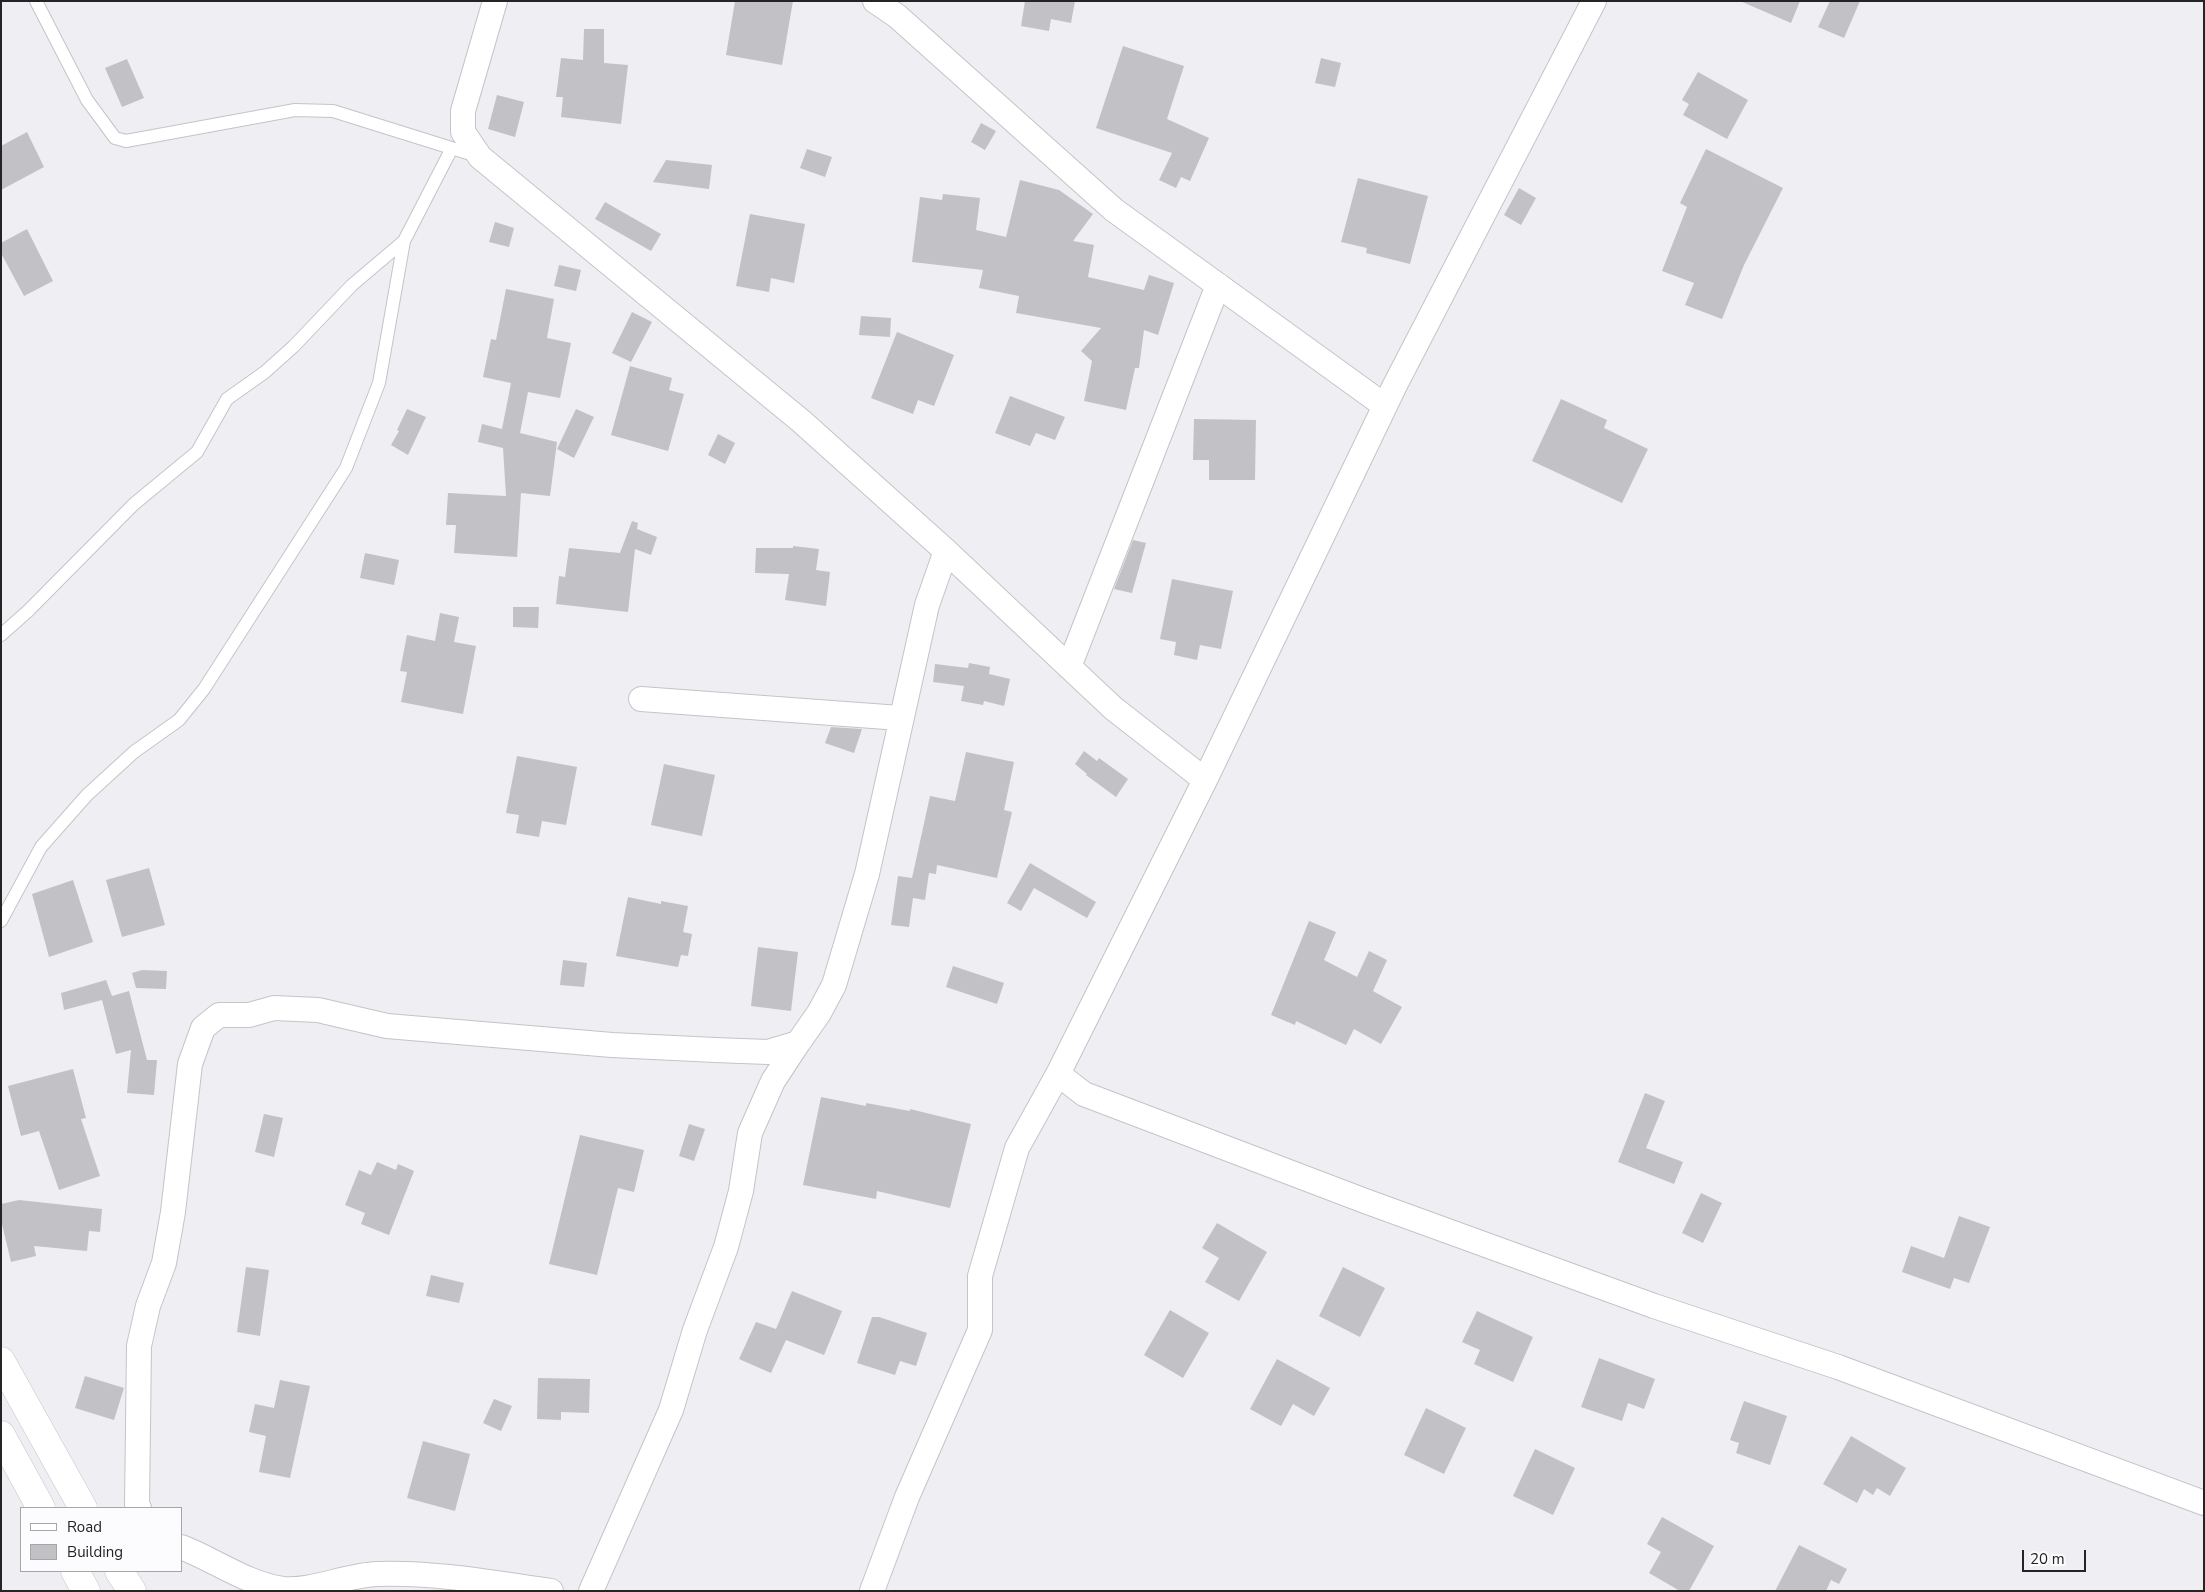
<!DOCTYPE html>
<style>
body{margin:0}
#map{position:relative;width:2205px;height:1592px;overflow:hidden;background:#efeef3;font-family:"Nunito Sans",sans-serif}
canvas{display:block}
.frame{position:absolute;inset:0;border:2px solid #242425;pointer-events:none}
.legend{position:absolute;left:20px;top:1507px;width:162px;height:65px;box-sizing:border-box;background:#fcfbfe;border:1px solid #a6a5a7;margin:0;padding:6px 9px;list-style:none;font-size:15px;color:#242425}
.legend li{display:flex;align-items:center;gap:10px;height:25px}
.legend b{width:25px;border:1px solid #a6a5a7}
.scale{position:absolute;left:2022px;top:1550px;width:64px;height:22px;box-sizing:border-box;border:2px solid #242425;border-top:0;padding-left:6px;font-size:15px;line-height:18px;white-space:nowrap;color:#242425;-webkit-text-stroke:4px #fcfbfe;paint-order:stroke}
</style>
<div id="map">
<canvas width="2205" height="1592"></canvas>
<div class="frame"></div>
<ul class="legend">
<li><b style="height:6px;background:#fff"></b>Road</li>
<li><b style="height:14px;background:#c2c1c6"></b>Building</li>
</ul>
<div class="scale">20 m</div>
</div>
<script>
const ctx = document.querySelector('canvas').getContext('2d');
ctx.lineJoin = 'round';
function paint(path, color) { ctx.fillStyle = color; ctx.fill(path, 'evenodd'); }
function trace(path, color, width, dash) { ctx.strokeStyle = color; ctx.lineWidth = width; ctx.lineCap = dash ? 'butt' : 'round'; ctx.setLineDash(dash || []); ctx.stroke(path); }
const building = new Path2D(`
 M735 1H793L782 65 726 55Z
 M1025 1H1075L1071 23 1051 19 1049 31 1021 26Z
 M1740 1H1800L1791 23Z
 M1830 1H1860L1844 38 1818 27Z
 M584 29H604V63L628 65 621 124 561 117 563 97H556L561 58 583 60Z
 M1123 46 1184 66 1167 119 1209 138 1190 181 1181 177 1176 188 1159 180 1172 153 1096 128Z
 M1321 58 1341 63 1335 87 1315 83Z
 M127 59 144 98 122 107 105 68Z
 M1698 72 1748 100 1727 139 1683 115 1689 104 1682 100Z
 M497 95 524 102 515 137 488 129Z
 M981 123 996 131 985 150 971 142Z
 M27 132 44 167 1 190V146Z
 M807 149 832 157 825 177 800 168Z
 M1706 149 1783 188 1744 265 1722 319 1685 305 1694 283 1662 271 1687 207 1680 203Z
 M666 160 712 165 709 189 653 182Z
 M1358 178 1428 196 1410 264 1366 253 1367 248 1341 242Z
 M1020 180 1059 190 1093 214 1073 241 1094 245 1088 277 1144 290 1149 275 1174 283 1158 335 1144 330 1139 368H1135L1126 410 1084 401 1092 361 1081 351 1101 328 1016 313 1019 296 979 288 983 270 912 262 920 197 942 200 943 194 980 198 976 230 1006 237Z
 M1519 188 1536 198 1521 225 1504 215Z
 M605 202 661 234 651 251 595 219Z
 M750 214 805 224 794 283 771 278 769 292 736 286Z
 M495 222 514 228 509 247 489 242Z
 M27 229 53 281 24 296 1 253V243Z
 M559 265 581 270 576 291 554 286Z
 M506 289 554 299 547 338 571 343 560 398 528 392 520 433 557 442 550 496 521 493 517 557 454 553 456 525H446L448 493 506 496 503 448 478 442 482 424 502 429 511 383 483 377 491 339 496 340Z
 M632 312 652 322 631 362 612 353Z
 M861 316 891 318 890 337 859 335Z
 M897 332 954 355 934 406 918 400 913 414 871 398Z
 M630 366 672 378 669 390 684 394 668 451 611 435Z
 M1010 396 1065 417 1055 440 1036 433 1030 446 995 433Z
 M1561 399 1607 420 1604 428 1648 449 1622 503 1532 461Z
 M407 409 426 417 408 455 391 445 399 431 397 430Z
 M576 409 594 417 574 458 557 449Z
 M1194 419 1256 420 1255 480H1209V460H1193Z
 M718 434 735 443 725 464 708 455Z
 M632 521 638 523 637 529 657 537 651 555 635 549 628 612 556 604 559 576 565 577 569 548 620 553Z
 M1133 540 1146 543 1132 593 1114 589Z
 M793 546 819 549 816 570 830 572 826 606 785 600 789 574 755 573 756 548H793Z
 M365 553 399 560 394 585 360 578Z
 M1172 579 1233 591 1221 649 1200 645 1197 660 1174 655 1176 642 1160 639Z
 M513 607H539L538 628 513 627Z
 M440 613 459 617 454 642 476 646 463 714 401 702 407 672 400 671 407 635 435 641Z
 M969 663 990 667 989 674 1010 679 1004 706 984 701 983 705 961 701 964 686 933 682 935 664 968 668Z
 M831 727 862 729 854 753 825 743Z
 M1084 751 1097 761 1099 758 1128 779 1116 797 1086 775 1087 774 1075 764Z
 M966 752 1014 762 1004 810 1012 812 997 878 937 865 936 874 929 873 925 900 913 898 909 927 891 925 898 876 912 878 930 796 955 801Z
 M517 756 577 767 566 825 542 821 539 837 516 833 519 815 506 813Z
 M664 764 715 775 702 836 651 825Z
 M1030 863 1096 902 1087 918 1034 888 1021 911 1007 903Z
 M149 868 165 925 122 937 106 880Z
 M73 880 93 942 49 957 32 894Z
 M628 897 661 904V901L688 906 683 932 692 934 688 956 681 955 678 967 616 956Z
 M1309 921 1336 932 1324 960 1357 977 1369 951 1387 960 1373 991 1402 1007 1381 1044 1354 1029 1346 1045 1296 1021 1295 1025 1271 1015Z
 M758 947 798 952 791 1011 751 1006Z
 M563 960 587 963 584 987 560 985Z
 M953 966 1004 983 997 1004 946 987Z
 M142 970 167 971 166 989 136 988 132 973Z
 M106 980 112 996 129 991 147 1060H157L154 1095 127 1093 131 1050 116 1054 102 1000 64 1010 61 993Z
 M73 1069 86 1118 81 1119 100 1176 59 1190 39 1131 21 1136 8 1086Z
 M1645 1093 1665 1101 1646 1148 1683 1162 1674 1184 1618 1162Z
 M821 1097 866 1106V1103L910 1111V1109L971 1124 950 1208 877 1191 876 1199 803 1185Z
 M264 1114 283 1118 274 1157 255 1152Z
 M689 1124 705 1129 694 1161 679 1156Z
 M580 1135 644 1150 634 1192 618 1188 597 1275 549 1264Z
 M377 1162 396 1170 398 1164 414 1171 389 1235 361 1224 365 1213 345 1205 359 1170 371 1175Z
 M1701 1193 1722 1203 1703 1243 1682 1233Z
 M19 1200 102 1209 100 1232 89 1231 87 1251 34 1246 36 1256 11 1262 1 1220V1204Z
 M1959 1216 1990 1227 1969 1283 1954 1278 1950 1289 1902 1272 1911 1246 1944 1258Z
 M1217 1223 1267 1252 1239 1301 1205 1282 1219 1258 1202 1248Z
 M246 1267 269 1270 260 1336 237 1332Z
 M1343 1267 1385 1288 1360 1337 1319 1316Z
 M431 1275 464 1283 459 1303 426 1296Z
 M792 1291 842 1311 824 1355 786 1340 771 1373 739 1359 756 1322 776 1329Z
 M1170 1310 1209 1333 1183 1378 1144 1355Z
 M1477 1311 1533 1337 1513 1382 1474 1364 1480 1350 1462 1342Z
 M872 1317H879L927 1333 916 1366 900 1361 895 1375 857 1363Z
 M1599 1358 1655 1379 1644 1409 1628 1403 1622 1421 1581 1407Z
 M1277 1359 1330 1388 1314 1416 1293 1404 1281 1426 1250 1409Z
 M85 1376 124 1388 114 1420 75 1408Z
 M538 1378 590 1379 589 1413 561 1412V1420L537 1419Z
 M280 1380 310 1386 290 1478 259 1472 266 1436 249 1432 255 1404 274 1408Z
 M494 1399 512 1406 501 1431 483 1423Z
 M1744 1401 1787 1416 1770 1465 1736 1453 1739 1443 1730 1440Z
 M1426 1408 1466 1428 1444 1474 1404 1455Z
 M1851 1436 1906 1468 1890 1496 1877 1488 1873 1495 1864 1489 1857 1503 1823 1484Z
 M423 1441 470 1454 455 1511 407 1498Z
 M1535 1449 1575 1468 1553 1515 1513 1496Z
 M1662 1517 1714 1546 1689 1591H1680L1649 1573 1661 1552 1647 1544Z
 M1799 1545 1847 1569 1839 1584 1831 1580 1826 1591H1775Z`);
const lane = new Path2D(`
 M36 1 87 100 115 138 126 141 295 110 333 111 477 156
 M1 635 28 611 134 504 197 452 227 399 265 372 294 346 352 285 404 241 452 148
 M1 921 41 847 87 795 134 752 179 720 204 689 346 468 379 383 404 241`);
const street = new Path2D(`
 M495 1 463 111V132L480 157 801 421 946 551 1113 708 1205 780
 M875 1 897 16 1114 210 1385 406
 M1594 1 1395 385 1205 780 1058 1074 1084 1094 1365 1201 1654 1306 1838 1367 2204 1503
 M1069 667 1218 285
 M641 699 900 718
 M139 1508 137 1505 139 1346 148 1306 164 1263 173 1212 190 1064 203 1028 219 1015H249L274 1008 318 1010 387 1026 612 1045 715 1050 768 1052 798 1043 819 1013 834 985 867 874 927 605 946 551
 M181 1547C215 1560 247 1584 283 1589 312 1592 346 1575 377 1574 435 1572 494 1583 551 1591
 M591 1591 671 1410 695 1330 726 1247 741 1191 750 1133 773 1081 798 1043
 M872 1591 907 1497 980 1330V1276L1017 1148 1058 1074`);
const secondary = new Path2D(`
 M1 1361 83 1508
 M1 1435 41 1508
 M75 1571 86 1591
 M119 1571 132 1591`);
paint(building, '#c2c1c6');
trace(lane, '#c4c4c8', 14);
trace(street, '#c4c4c8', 26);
trace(secondary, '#c4c4c8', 29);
trace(lane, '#fff', 12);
trace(street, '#fff', 24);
trace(secondary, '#fff', 28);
</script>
